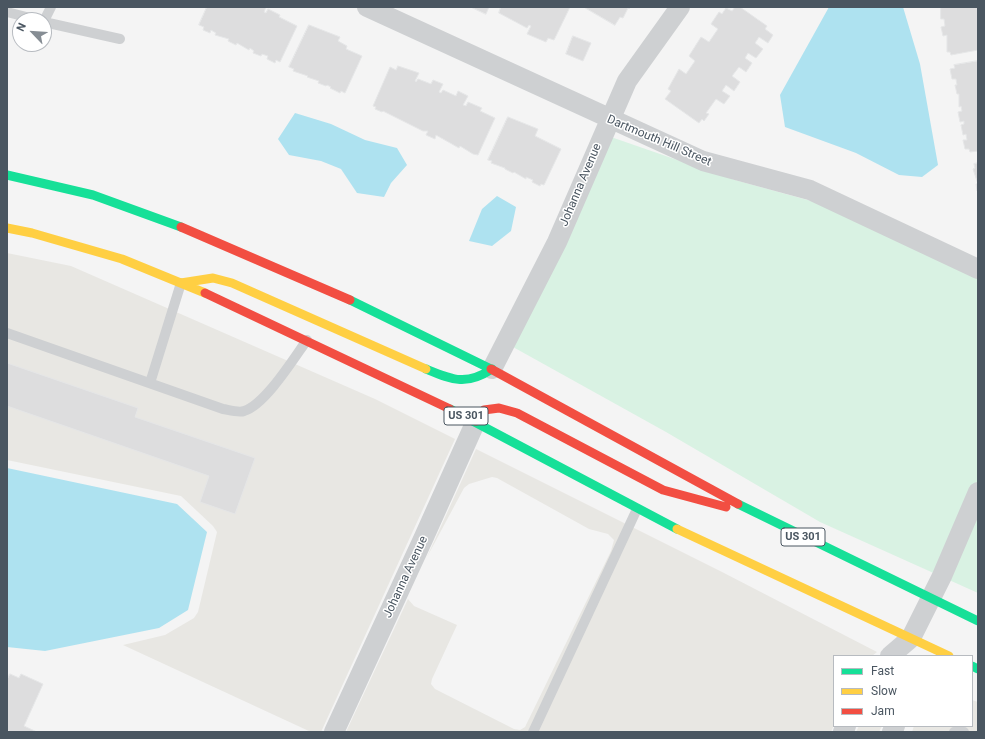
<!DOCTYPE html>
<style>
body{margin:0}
#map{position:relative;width:985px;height:739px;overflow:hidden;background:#f4f4f4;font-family:Roboto,sans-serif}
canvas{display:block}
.frame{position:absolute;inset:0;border:8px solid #4a5661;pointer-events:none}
.legend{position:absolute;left:833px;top:655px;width:140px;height:72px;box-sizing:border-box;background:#fff;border:1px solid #b7bbc0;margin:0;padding:5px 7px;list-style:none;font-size:12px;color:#4a5661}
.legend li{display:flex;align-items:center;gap:8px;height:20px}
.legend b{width:20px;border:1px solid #b7bbc0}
.north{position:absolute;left:12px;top:12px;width:40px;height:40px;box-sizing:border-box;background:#fff;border:1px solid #b7bbc0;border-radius:50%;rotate:295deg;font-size:11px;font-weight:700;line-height:16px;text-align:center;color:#4a5661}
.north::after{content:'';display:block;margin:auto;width:14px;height:18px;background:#868d94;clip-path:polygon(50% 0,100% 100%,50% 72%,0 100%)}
</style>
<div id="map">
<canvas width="985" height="739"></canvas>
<div class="frame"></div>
<ul class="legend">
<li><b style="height:5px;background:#16e098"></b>Fast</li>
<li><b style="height:5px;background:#ffcf43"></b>Slow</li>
<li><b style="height:5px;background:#f24e42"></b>Jam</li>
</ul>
<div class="north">N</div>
</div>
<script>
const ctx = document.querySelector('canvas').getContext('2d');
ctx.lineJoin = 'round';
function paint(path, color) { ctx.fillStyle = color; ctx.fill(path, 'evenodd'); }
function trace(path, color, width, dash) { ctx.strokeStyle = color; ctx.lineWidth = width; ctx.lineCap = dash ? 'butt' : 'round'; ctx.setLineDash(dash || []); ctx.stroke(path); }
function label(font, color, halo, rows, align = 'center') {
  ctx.font = font + ' Roboto,sans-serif'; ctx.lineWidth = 3; ctx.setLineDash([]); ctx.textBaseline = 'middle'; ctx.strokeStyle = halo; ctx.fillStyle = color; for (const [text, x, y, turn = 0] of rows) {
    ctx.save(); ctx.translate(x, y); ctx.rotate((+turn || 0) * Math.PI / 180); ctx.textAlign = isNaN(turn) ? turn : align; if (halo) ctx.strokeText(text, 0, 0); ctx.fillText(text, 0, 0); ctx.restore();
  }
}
const commercial = new Path2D(`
 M7 253 71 266 375 399 455 439 321 732H311L123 645 165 635 194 618 198 612 217 532 213 526 181 496 7 460Z
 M476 449 724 573 877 652 872 656H834V725L831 732H346L408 599 414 606 457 625 432 679 431 684 435 689 514 729 520 730 525 727 611 551 614 540 608 534 589 529 497 478 492 477 469 484 464 488 427 557Z
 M972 700 978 702V732H912L914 726H972Z
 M859 726H882L879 732H856Z`);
const green = new Path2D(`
 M611 137 735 180 844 210 978 274V593L820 522 666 432 513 347Z`);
const water = new Path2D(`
 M829 7H903L920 64 938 165 922 177 899 175 856 153 785 127 780 95Z
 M295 113 331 124 365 140 397 148 407 165 391 183 384 197 357 193 341 169 321 161 289 155 278 139Z
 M497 196 516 207 511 231 492 246 469 241 482 209Z
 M7 468 177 504 207 532 188 610 159 628 45 651 7 647Z`);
const building = new Path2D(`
 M207 7H266L264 12 266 13 268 9 280 15 279 17 297 26 280 62 276 60 275 63 267 59 268 56 262 54 261 56 253 53 254 51 250 48 249 50 237 43 236 45 228 41 229 39 215 35 216 33 211 30 210 33 203 30 204 27 199 25Z
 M471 7H489L486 14Z
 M501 7H570L554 40 548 38 546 42 527 34 531 26 529 25 527 28 499 13Z
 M584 7H631L629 9 628 8 623 18 620 17 615 25Z
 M735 7H740L767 26 765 29 773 35 768 43 759 37 755 43 763 49 756 58 748 53 745 58 752 63 746 72 739 67 732 76 740 82 734 91 726 85 722 91 730 96 724 104 716 99 706 113 709 114 704 121 702 119 699 123 665 99 671 91 668 89 679 69 686 74 695 61 689 56 701 37 709 42 718 29 711 24 719 12 722 14 726 8 732 11Z
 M941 7H978V50L951 55 950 52H947V35L943 36 941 27 945 26 944 19H941Z
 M309 25 340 37 338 41 347 46 346 49 362 56 345 93 341 91 340 93 330 88 331 87 327 85 326 86 318 83 319 81 307 77 308 76 293 71 294 69 289 67Z
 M573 36 591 43 583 61 566 54Z
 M978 61V151L970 152 969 149H965L963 140H967L966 134 963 135 961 125 964 124V121L960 122 958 112 962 111 961 106 959 107V94H957L955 85H957L956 79H952L950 69 955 68 954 65Z
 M398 66 419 73 415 81 416 82 418 79 431 84 433 80 443 84 439 92 441 93 443 90 456 96 458 91 468 96 463 105 466 106 468 102 482 108 480 111 495 118 478 155 473 154 460 146 459 148 436 135 435 139 426 135 428 131H423L383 111 382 112 375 109 376 107 373 106 390 67 396 70Z
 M508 117 538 129 535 136 561 149 544 185 541 184 540 186 532 182 533 180 526 177V179L514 172 513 173 505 169V168L491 163 492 161 488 160Z
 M978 163V191H977L976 184H978L973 169 975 168 974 164Z
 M7 363 138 408 135 417 255 458 235 514 200 502 209 476 7 406Z
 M10 674 19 678 21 674 43 684 24 726 37 732H11L7 730V680Z`);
const lane = new Path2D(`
 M7 12 38 20
 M44 21 51 7
 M44 22 120 39
 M7 333 223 409C229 410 239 413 244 411 265 405 294 358 307 340
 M150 383 181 283
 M533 732 637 509
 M954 732H964`);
const street = new Path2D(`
 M367 7 703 161 810 190 978 269
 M492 369 557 242 627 81 680 7
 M890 656 911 638 942 576 978 492
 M334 732 424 537 476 421
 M843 732 846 726
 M892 732 895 726`);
const fast = new Path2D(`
 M7 175 93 195 181 227
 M350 300 491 369
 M426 369C453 380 466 386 492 369
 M450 409 677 529
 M738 504 978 621
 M972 666 978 669`);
const slow = new Path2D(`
 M7 228 32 233 122 259 205 293
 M181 283 213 278 232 283 426 369
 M677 529 949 656`);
const jam = new Path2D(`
 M181 227 350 300
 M205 293 450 409
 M491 369 738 504
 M476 421 484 410 499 408 517 413 663 490 726 507`);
const shields = [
 [466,416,44],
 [803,537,44]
];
const shieldNames = [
 ["US 301",466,416],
 ["US 301",803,537]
];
const streetNames = [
 ["Dartmouth Hill Street",659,141,23],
 ["Johanna Avenue",581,185,-67],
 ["Johanna Avenue",406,577,-65]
];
paint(commercial, '#e8e7e3');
paint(green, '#d9f2e3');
paint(water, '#aee2f0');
paint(building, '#ddddde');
trace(building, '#e5e6e7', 1);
trace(lane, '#ced0d2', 10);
trace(street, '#ced0d2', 20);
trace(fast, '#16e098', 9);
trace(slow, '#ffcf43', 9);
trace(jam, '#f24e42', 9);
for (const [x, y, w] of shields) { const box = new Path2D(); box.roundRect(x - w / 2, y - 9, w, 18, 3); ctx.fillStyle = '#fff'; ctx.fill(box); trace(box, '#4a5661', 1); }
label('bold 11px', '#4a5661', null, shieldNames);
label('12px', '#4a5661', '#fff', streetNames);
</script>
